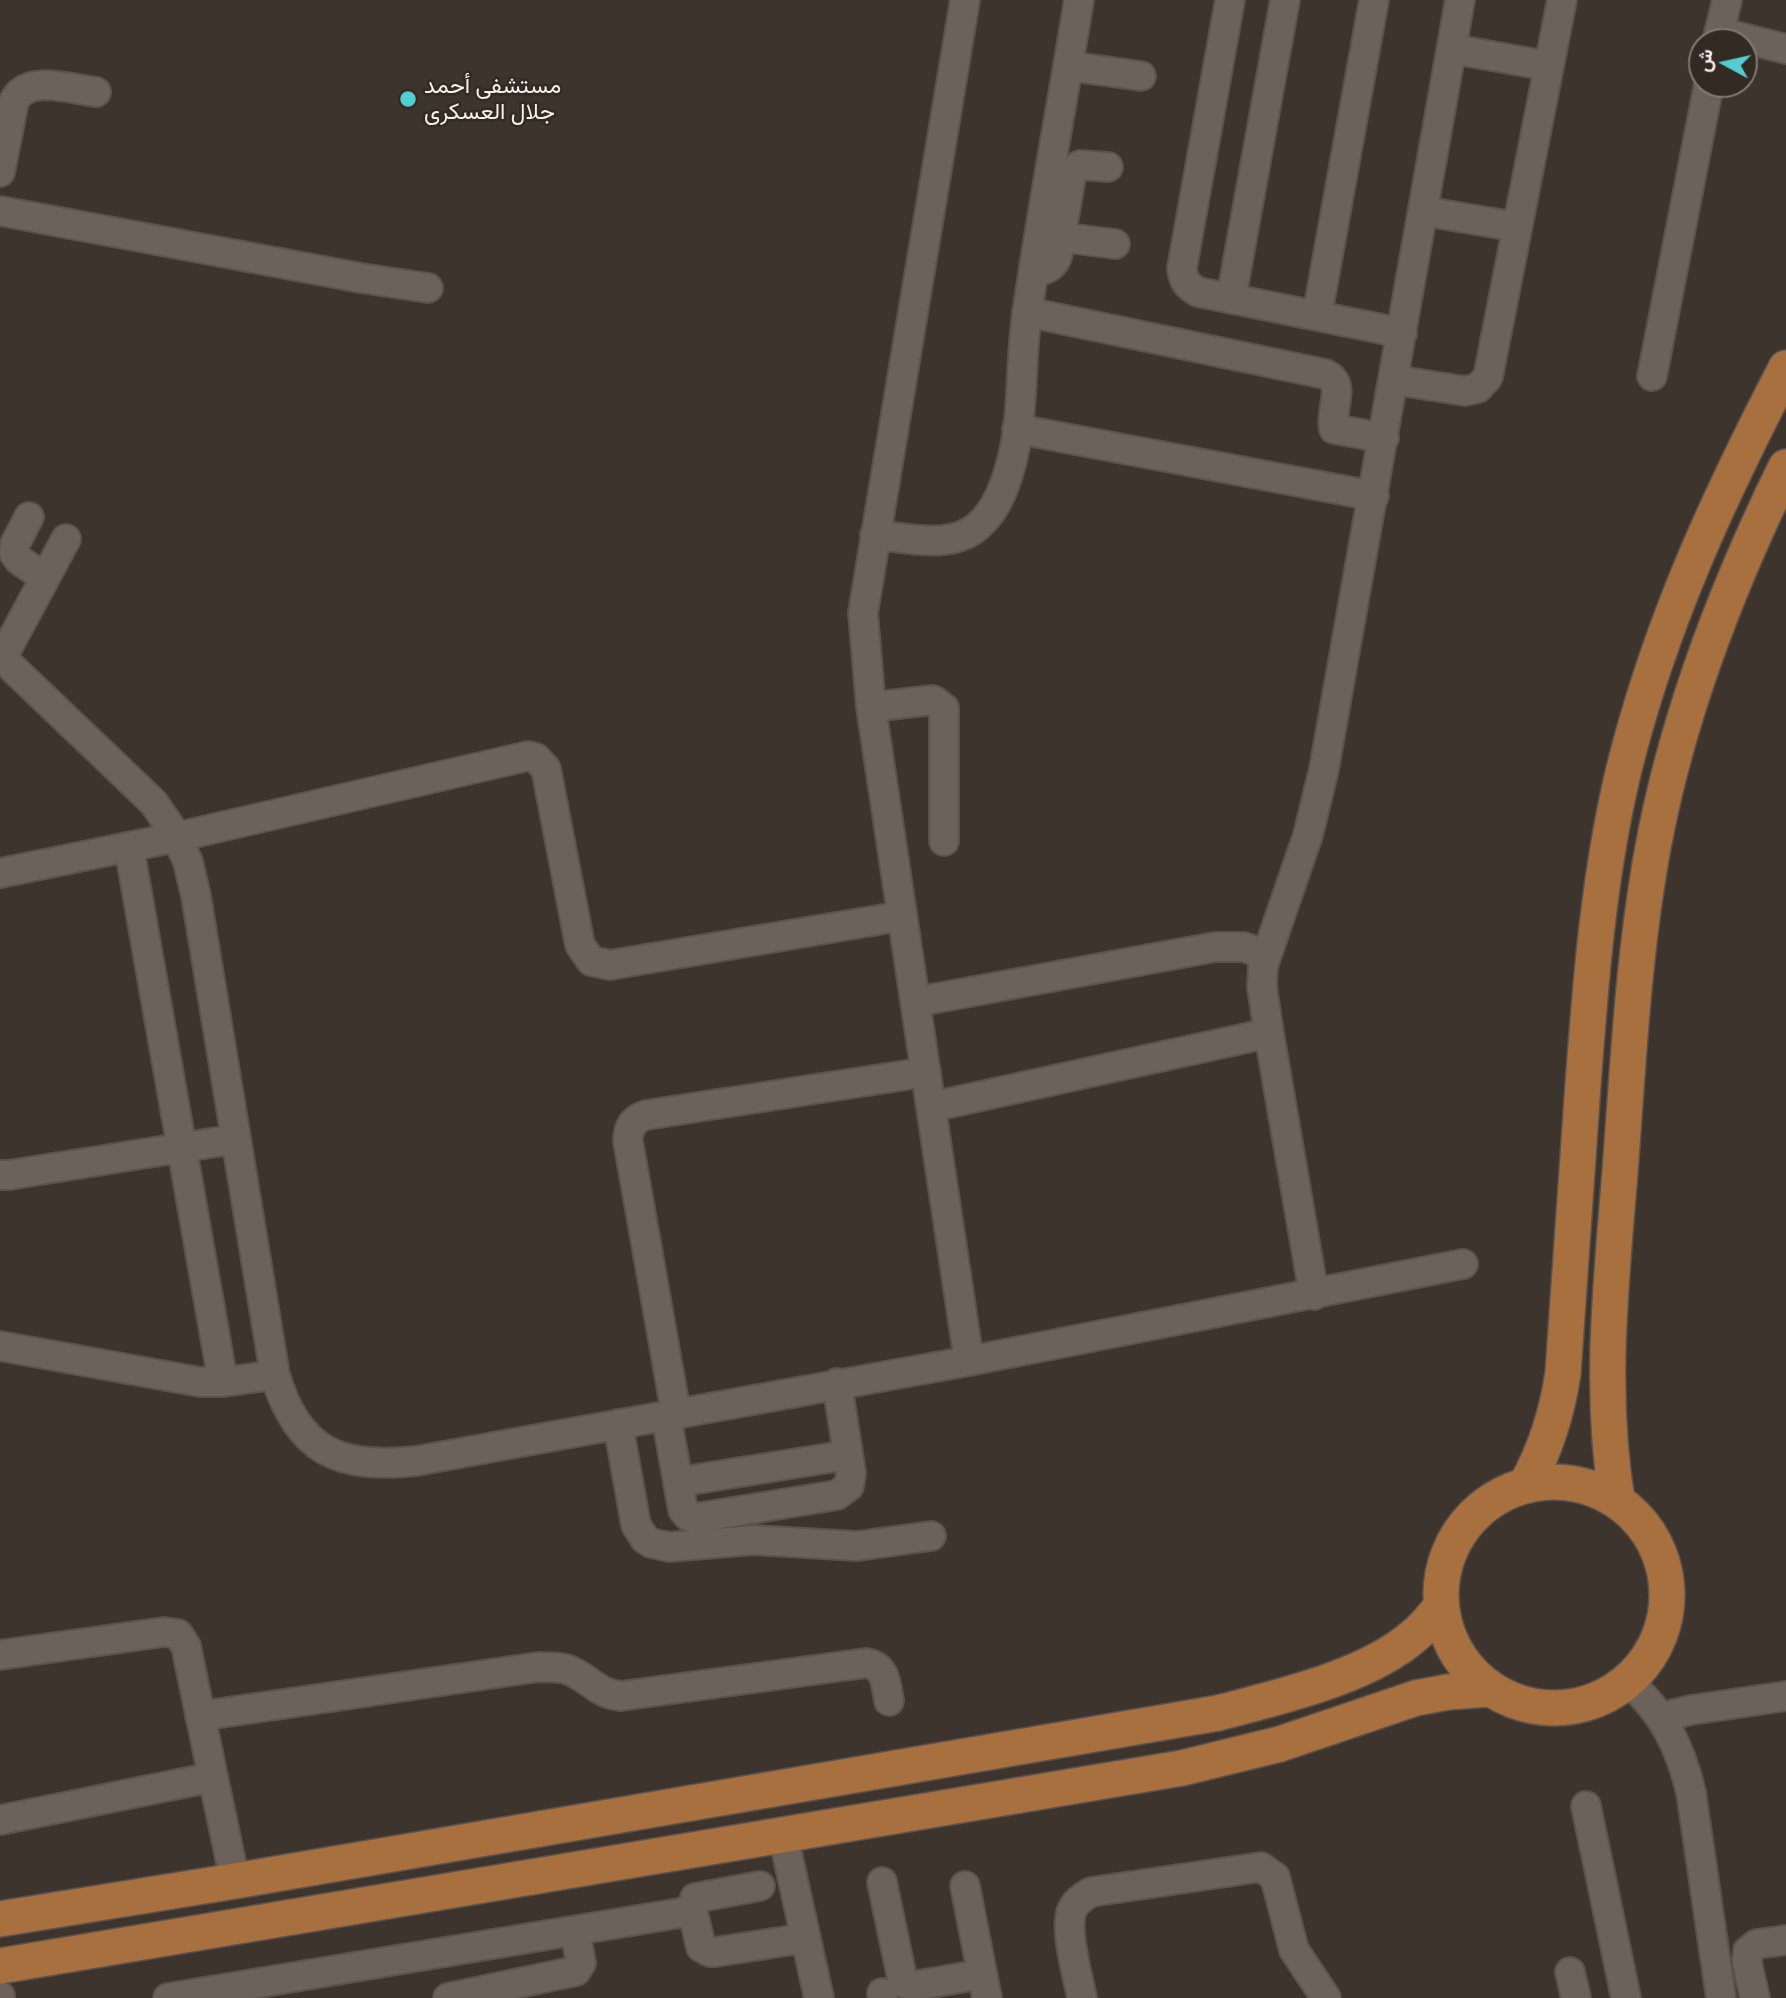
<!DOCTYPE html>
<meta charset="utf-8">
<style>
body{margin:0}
#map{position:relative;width:1786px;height:1998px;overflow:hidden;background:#3d342d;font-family:"IBM Plex Sans",Vazirmatn,sans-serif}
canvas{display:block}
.north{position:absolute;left:1688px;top:28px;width:70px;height:70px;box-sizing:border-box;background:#332a23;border:2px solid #817973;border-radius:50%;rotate:278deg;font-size:19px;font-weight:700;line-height:28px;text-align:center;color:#f6f0eb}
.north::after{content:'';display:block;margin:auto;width:24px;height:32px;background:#52cdd0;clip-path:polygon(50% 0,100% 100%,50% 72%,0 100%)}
</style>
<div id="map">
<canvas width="1786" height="1998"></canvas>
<div class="north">ش</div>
</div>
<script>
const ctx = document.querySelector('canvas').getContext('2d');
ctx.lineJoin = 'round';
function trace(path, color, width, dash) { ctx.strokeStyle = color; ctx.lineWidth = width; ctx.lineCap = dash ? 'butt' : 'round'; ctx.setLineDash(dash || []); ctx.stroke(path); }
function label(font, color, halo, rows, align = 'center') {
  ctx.font = font + ' "IBM Plex Sans",Vazirmatn,sans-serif'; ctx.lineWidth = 5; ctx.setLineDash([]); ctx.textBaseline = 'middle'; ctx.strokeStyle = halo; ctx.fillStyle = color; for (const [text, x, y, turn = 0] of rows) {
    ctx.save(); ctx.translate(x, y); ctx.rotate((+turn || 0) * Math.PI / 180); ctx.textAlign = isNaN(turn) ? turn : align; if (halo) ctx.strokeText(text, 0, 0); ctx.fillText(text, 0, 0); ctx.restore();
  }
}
const minor = new Path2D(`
 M965 0 863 613 871 707 969 1361
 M1230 0 1182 268C1183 280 1187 286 1198 292L1402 333
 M1719 32 1786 49
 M1717 42 1727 0
 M1452 49 1549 66
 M1068 66 1141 76
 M0 172 14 101C27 74 72 89 96 92
 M0 211 361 278 428 288
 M1423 211 1517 227
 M1060 237 1115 244
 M1034 270C1045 271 1052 268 1057 257L1072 171 1080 165 1108 167
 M1231 299 1285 0
 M1027 312 1325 374C1348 384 1329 410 1334 429L1384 438
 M1317 316 1374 0
 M1652 376 1709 84
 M1394 380 1465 391 1478 388 1488 377 1562 0
 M1017 429 1374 496
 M29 517 15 544 14 553 19 560 45 578
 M875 535C907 538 952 550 978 526 998 509 1007 482 1013 456 1024 410 1020 361 1027 314 1042 209 1062 105 1079 0
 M0 656 154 803 177 837 188 862 196 896 275 1375C298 1452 339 1469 416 1461L969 1361 1463 1264
 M2 658 66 539
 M871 707 933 700 944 708V841
 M129 847 223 1382
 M0 873 177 837 528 756 536 758 546 769 580 945 591 961 610 965 902 916
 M915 1002 1215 947H1244L1266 955
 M931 1107 1269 1033
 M0 1175H9L236 1139
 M1314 1295 1269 1033 1262 987 1263 966 1308 835 1324 769 1460 0
 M0 1346 200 1382H223L275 1375
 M676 1413 628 1141C628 1128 633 1119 646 1115L926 1072
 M666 1415 683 1510 688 1516 696 1518 837 1495 849 1486 851 1473 837 1383
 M618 1424 636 1525 645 1539 651 1543 669 1547 753 1540 857 1546 931 1536
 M678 1482 848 1455
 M0 1655 164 1632 178 1634 186 1646 213 1777 0 1820
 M1627 1681C1663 1711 1680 1747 1691 1792L1721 1998
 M200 1716 538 1667C547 1667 557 1667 566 1669 588 1676 596 1694 621 1696L866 1663C886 1666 886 1684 889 1701
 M1662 1717 1691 1710 1786 1696
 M213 1777 235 1881
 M1586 1806 1626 1998
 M783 1835 819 1998
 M882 1882 902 1978 906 1984 914 1986 982 1974
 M760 1886 695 1898 692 1908 701 1947 710 1952H715L806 1938
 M965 1886 987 1998
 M1570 1972 1576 1998
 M882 1993 883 1998
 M0 1996V1998
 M168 1998 692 1911
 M448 1998 576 1971 581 1963 575 1931
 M1082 1998C1078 1977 1064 1929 1072 1910 1076 1901 1083 1897 1091 1892L1261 1867 1275 1877 1294 1950 1326 1998
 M1755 1998 1747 1963 1748 1951 1757 1944 1786 1940`);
const major = new Path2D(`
 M1441 1595a113 113 0 1 1 226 0a113 113 0 1 1-226 0Z
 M1526 1485C1546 1449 1557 1414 1563 1373 1569 1282 1576 1190 1582 1099 1590 988 1598 877 1624 769 1660 624 1718 499 1786 368
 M1617 1501C1599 1389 1611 1284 1620 1172 1628 1066 1633 959 1652 853 1676 719 1726 589 1786 467
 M0 1919 235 1881 1218 1713C1279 1697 1368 1677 1415 1635 1425 1627 1433 1616 1441 1607
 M0 1966 1182 1768 1280 1744 1416 1698 1448 1692 1490 1689`);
const markers = [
 [408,99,9,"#52cdd0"]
];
const poiNames = [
 ["مستشفى أحمد",424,86],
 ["جلال العسكرى",424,112]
];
trace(minor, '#5b524d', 32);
trace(major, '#5b524d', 38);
trace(minor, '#6d625b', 28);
trace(major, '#a86f3f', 35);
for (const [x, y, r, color] of markers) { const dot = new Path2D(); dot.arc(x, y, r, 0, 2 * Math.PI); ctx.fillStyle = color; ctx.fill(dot); trace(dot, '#332a23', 2.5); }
label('23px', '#f6f0eb', '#332a23', poiNames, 'left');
</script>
